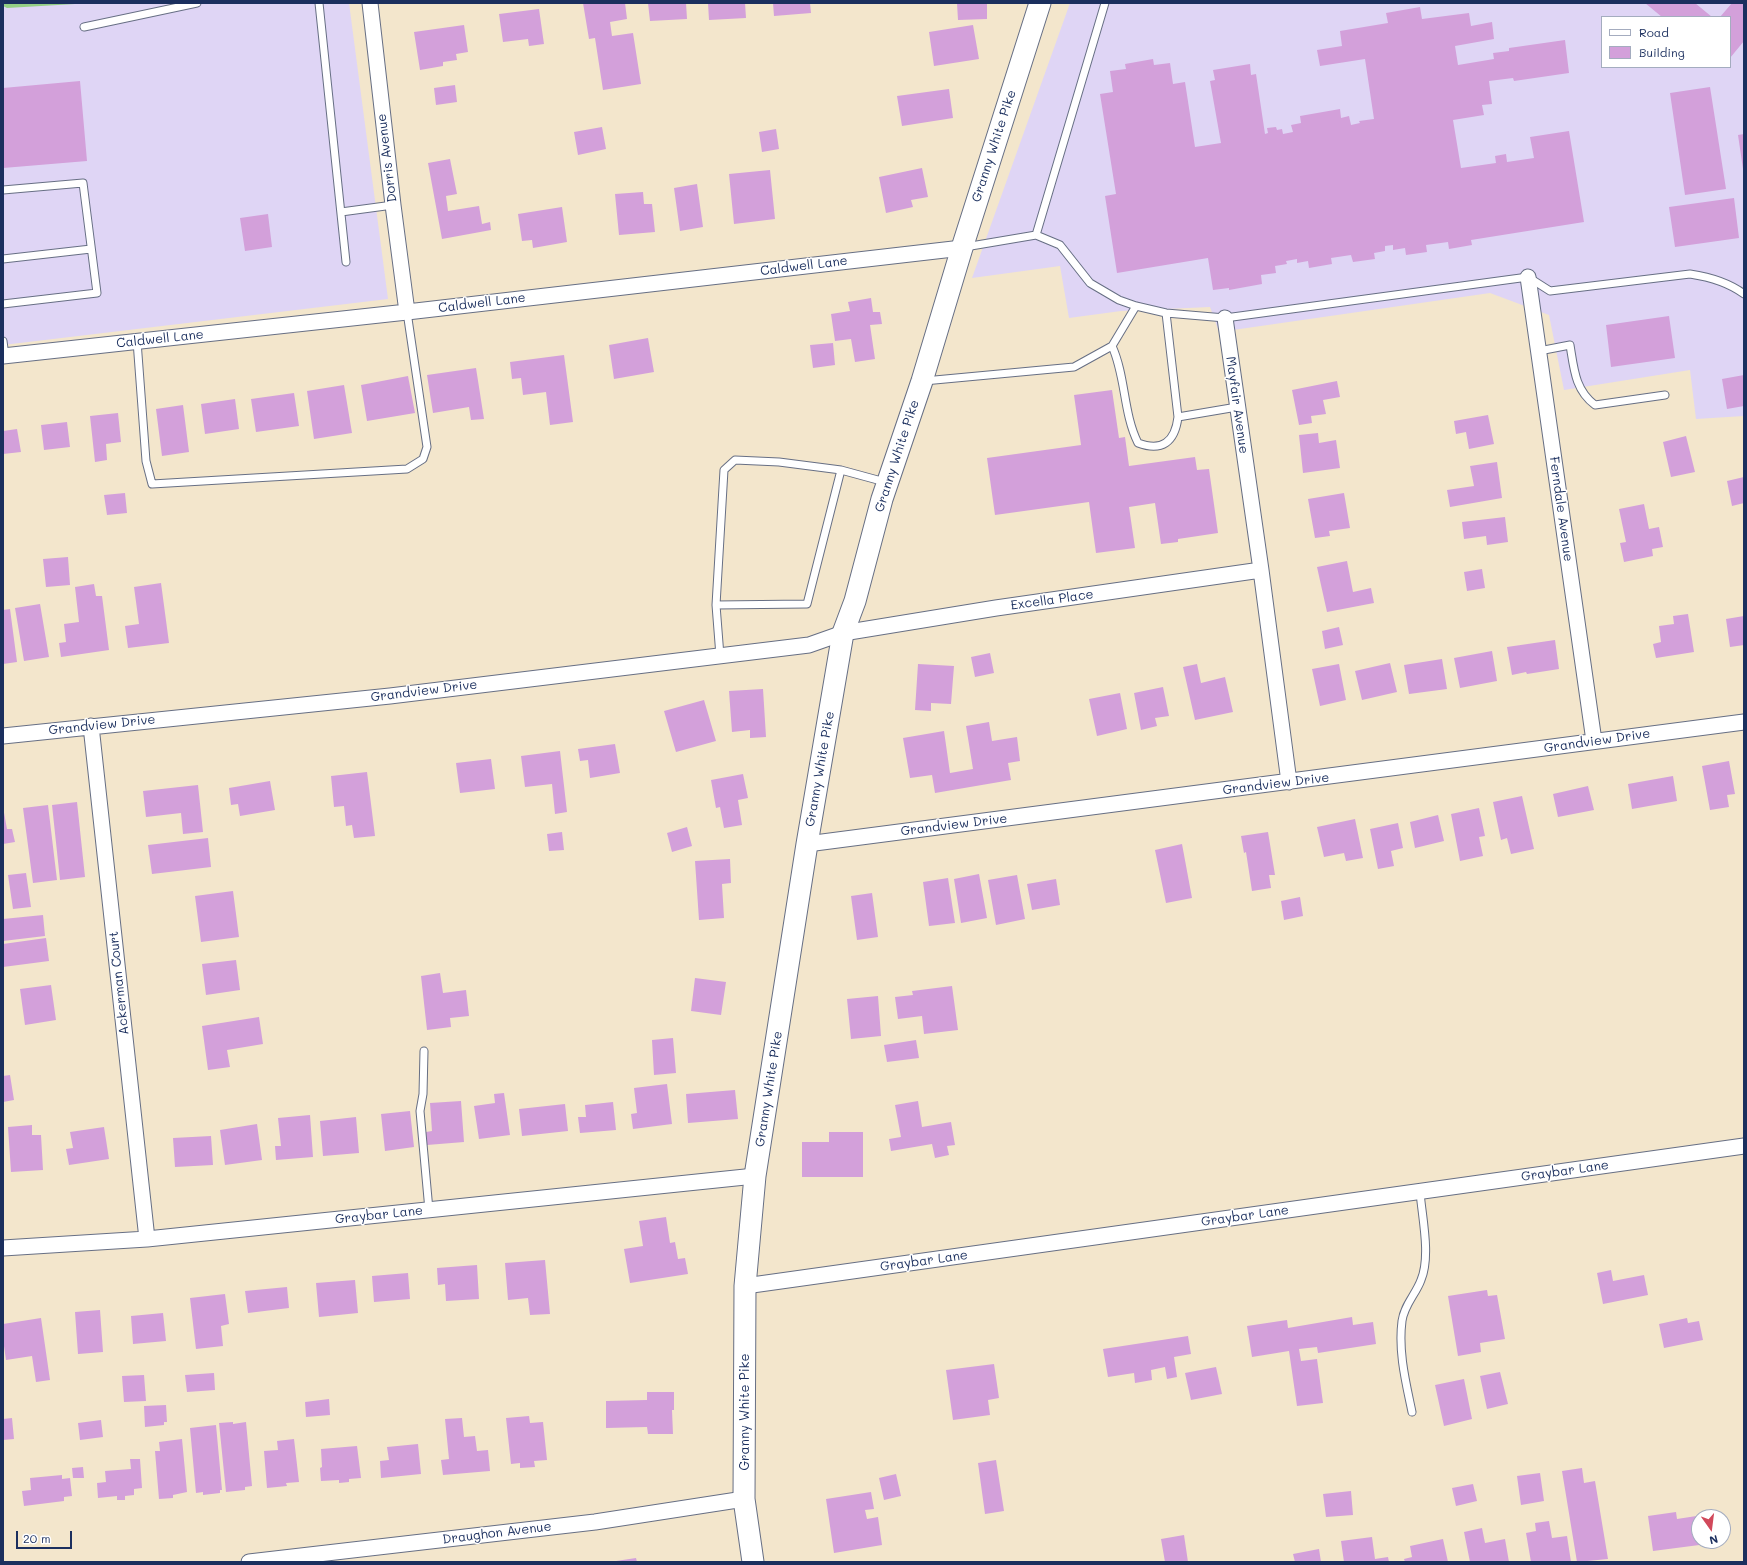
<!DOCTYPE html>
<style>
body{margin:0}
#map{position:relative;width:1747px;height:1565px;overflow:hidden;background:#f3e6cc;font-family:Mali,sans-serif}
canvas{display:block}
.frame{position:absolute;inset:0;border:4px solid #1b2f5e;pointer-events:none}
.legend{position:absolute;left:1601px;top:16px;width:130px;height:52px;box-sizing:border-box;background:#fff;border:1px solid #a4acbf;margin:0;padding:5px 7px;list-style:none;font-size:12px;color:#1b2f5e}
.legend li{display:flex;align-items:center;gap:8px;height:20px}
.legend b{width:20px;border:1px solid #a4acbf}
.north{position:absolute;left:1691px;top:1509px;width:40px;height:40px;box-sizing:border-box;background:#fff;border:1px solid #a4acbf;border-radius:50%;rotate:166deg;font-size:11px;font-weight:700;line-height:16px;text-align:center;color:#1b2f5e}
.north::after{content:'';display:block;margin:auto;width:14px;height:18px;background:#d1495b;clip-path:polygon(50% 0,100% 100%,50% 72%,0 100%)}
.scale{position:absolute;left:16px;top:1531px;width:56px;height:18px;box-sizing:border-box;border:2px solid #1b2f5e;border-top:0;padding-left:5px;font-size:12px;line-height:14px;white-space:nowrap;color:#1b2f5e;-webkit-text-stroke:3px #fff;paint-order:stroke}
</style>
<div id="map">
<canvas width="1747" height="1565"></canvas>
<div class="frame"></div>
<ul class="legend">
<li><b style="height:5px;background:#fff"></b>Road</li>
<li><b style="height:11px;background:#d3a0da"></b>Building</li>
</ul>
<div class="north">N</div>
<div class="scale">20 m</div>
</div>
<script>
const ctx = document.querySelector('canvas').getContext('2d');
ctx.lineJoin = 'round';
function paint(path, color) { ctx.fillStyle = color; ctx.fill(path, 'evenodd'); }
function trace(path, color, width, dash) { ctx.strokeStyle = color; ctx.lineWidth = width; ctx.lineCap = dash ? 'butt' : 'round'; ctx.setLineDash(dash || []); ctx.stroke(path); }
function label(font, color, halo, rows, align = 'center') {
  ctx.font = font + ' Mali,sans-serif'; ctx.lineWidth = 3; ctx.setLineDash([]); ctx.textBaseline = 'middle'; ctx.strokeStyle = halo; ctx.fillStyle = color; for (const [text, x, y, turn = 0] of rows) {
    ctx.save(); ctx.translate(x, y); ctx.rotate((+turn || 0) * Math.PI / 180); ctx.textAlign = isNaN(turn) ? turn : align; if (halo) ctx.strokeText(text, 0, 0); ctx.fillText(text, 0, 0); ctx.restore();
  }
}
const built = new Path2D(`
 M3 3H349L388 299 3 345Z
 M1070 3H1744V416L1696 419 1690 370 1564 390 1549 315 1490 293 1219 332 1210 307 1121 311 1069 318 1060 266 972 278ZM1602 17H1730V67H1602Z`);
const green = new Path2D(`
 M3 3H92L7 8 3 6Z`);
const building = new Path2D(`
 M583 3H625L627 19 610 22 612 36 633 33 641 84 603 90 595 38 589 39Z
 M648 3H686L687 19 650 21Z
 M708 3H745L746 18 709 20Z
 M773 3H810L811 13 774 16Z
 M957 3H987V19L958 20Z
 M1645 3H1695L1712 17H1662Z
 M1732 3H1744V41L1730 58V17H1720Z
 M1420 7 1422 19 1469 13 1471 26 1492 22 1494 39 1455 46 1458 65 1494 59 1493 53 1509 51V48L1565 40 1569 73 1514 81 1513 78 1489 81 1492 104 1482 105 1484 115 1453 120 1461 168 1496 163 1495 156 1506 154 1507 162 1534 158 1530 137 1569 131 1584 222 1471 240 1472 245 1449 249 1448 242 1426 245 1427 252 1406 255 1405 248 1393 250V245L1385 246V251L1374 253 1375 259 1353 262 1351 255 1331 258 1332 264 1309 268 1308 261 1297 263V259L1286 261 1287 264 1275 266 1276 273 1261 275 1262 284 1229 290V288L1213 290 1208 258 1117 273 1105 196 1116 194 1100 94 1113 92 1110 71 1126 69 1125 64 1153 59 1154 65 1170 63 1173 84 1185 82 1195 147 1221 143 1210 81 1215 80 1213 70 1250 64 1251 75 1256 74 1265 134 1268 133 1267 128 1276 127 1277 130 1282 129 1283 134 1293 132 1291 125 1301 123 1300 116 1340 109 1341 118 1349 116 1351 125 1360 123 1359 121 1374 119 1365 59 1320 66 1317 50 1342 46 1340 31 1388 23 1386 13Z
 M539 9 544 44 529 46 528 39 503 42 499 14Z
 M464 25 468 52 456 54 457 60 443 62V66L420 70 414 32Z
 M973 25 979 59 934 66 929 32Z
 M80 81 87 161 3 168V88Z
 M455 85 457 102 436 105 434 88Z
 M1710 87 1726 189 1685 195 1670 93Z
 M949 89 953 118 902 126 897 96Z
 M602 127 606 149 578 155 574 132Z
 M776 129 779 149 762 152 759 132Z
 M1744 134V169H1743L1738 135Z
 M450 159 457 194 446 196 448 211 479 206 482 224 490 222 491 230 442 239 428 163Z
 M922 168 928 197 911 200 913 207 886 213 879 177Z
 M770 170 775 219 734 224 729 174Z
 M697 184 703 227 680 231 674 188Z
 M643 192 644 204H652L655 232 619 235 615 194Z
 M1734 198 1739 238 1675 247 1669 207Z
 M562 207 567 242 533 248 532 240 522 241 518 214Z
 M268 214 272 247 245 251 240 218Z
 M871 298 873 312H880L882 324 870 325 875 359 855 362 851 339 835 341 831 314 850 311 848 302Z
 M1669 316 1675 358 1611 367 1606 325Z
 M648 338 654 372 614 379 609 345Z
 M833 343 835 365 813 368 810 345Z
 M564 355 573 422 550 425 546 392 523 395 521 378 512 379 510 362Z
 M476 368 484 419 471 420 469 407 433 413 427 375Z
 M1744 375V406L1727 409 1722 379Z
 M408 376 415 413 367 421 361 385Z
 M1337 381 1340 397 1323 400 1326 414 1311 416 1312 423 1299 425 1292 390Z
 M344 385 352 433 314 439 307 391Z
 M1112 390 1119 438 1125 437 1129 466 1195 457 1197 470 1209 469 1218 533 1178 539V542L1161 544 1155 503 1129 507 1135 548 1096 553 1089 502 995 515 987 458 1081 445 1074 395Z
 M294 393 299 426 256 432 251 399Z
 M235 399 239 429 205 434 201 404Z
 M183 405 189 452 162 456 156 409Z
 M118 413 121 442 106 444 107 460 95 462 90 416Z
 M1488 415 1494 444 1469 449 1466 432 1456 434 1454 421Z
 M67 422 70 447 44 450 41 425Z
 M17 429 21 452 3 454V431Z
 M1318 433 1319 443 1336 440 1340 468 1303 473 1299 435Z
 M1686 436 1695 472 1671 477 1663 442Z
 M1497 462 1502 498 1450 507 1447 490 1474 486 1470 466Z
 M1744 477V503L1732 506 1727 481Z
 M125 493 127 513 107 515 104 495Z
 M1344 493 1350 528 1329 531 1330 536 1315 538 1308 499Z
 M1644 504 1649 529 1659 527 1663 547 1652 549 1653 556 1624 562 1620 543 1626 542 1619 509Z
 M1505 517 1508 542 1487 545 1486 536 1464 539 1462 522Z
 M68 557 70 585 46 587 43 559Z
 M1347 561 1353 592 1371 588 1374 603 1327 612 1317 567Z
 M1482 569 1485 588 1467 591 1464 572Z
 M161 583 169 643 128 648 125 626 139 624 134 587Z
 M94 584 96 596H102L109 650 61 657 59 643 66 642 64 624 79 622 75 587Z
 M40 604 49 657 24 661 15 608Z
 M10 609 17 662 3 664V610Z
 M1688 614 1694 652 1656 658 1653 644 1661 642 1659 626 1674 624 1673 616Z
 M1744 616V645L1730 647 1726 619Z
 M1339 627 1343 645 1325 649 1322 631Z
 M1555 640 1559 669 1527 674 1526 672 1512 675 1507 647Z
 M1492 651 1497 681 1460 688 1454 658Z
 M990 653 994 673 975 677 971 657Z
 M1442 659 1447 689 1409 694 1404 665Z
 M1390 663 1397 692 1362 700 1355 671Z
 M918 664 954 666 951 704 931 703V711L915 710Z
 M1197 664 1201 683 1225 677 1233 712 1195 720 1183 667Z
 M1339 664 1346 700 1320 706 1312 669Z
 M1163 687 1169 716 1155 718 1157 726 1141 730 1134 693Z
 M763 689 766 737 750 738V730L732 732 729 691Z
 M1120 693 1127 729 1097 736 1089 699Z
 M704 700 716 741 676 752 664 711Z
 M989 722 992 741 1017 737 1020 761 1008 763 1011 780 935 793 932 775 910 778 903 738 944 731 950 773 973 769 966 726Z
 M615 744 620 773 590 778 588 760 580 761 578 749Z
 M560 751 567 812 555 814 552 784 525 787 521 756Z
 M491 759 495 789 460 793 456 763Z
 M1729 761 1735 794 1727 795 1729 807 1710 810 1702 766Z
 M367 772 375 836 354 838 352 825 346 826 344 806 334 807 331 776Z
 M743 774 748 798 738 800 742 825 724 828 720 807 716 808 711 780Z
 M1673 776 1677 801 1632 809 1628 784Z
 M270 781 275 810 240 816 238 804 231 805 229 788Z
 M198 785 203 832 183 834 181 813 146 817 143 791Z
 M1588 786 1594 810 1558 817 1553 794Z
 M1522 796 1534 849 1511 854 1507 838 1501 840 1493 802Z
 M77 802 85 877 60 880 52 805Z
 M48 805 57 880 33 883 23 808Z
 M3 807 7 829H12L15 842 3 844Z
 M1479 808 1485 836 1479 837 1483 856 1460 861 1451 814Z
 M1438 815 1444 841 1415 848 1410 822Z
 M1355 819 1363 858 1346 861 1344 853 1324 857 1317 827Z
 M1398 823 1403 848 1391 851 1394 866 1378 869 1370 829Z
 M687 827 692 846 672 852 667 833Z
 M562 832 564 850 549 851 547 834Z
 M1268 832 1275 875H1269L1271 888 1252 891 1246 852 1244 853 1241 836Z
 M208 838 211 867 152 874 148 845Z
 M1182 844 1192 898 1166 903 1155 850Z
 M730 859 731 883 722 884 724 918 699 920 695 861Z
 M26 873 31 907 13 909 8 875Z
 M979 874 987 918 961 923 954 879Z
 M1017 875 1025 919 996 925 988 880Z
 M948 878 955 923 929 926 923 882Z
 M1056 879 1060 905 1032 910 1027 884Z
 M233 891 239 937 201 942 195 896Z
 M872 893 878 937 857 940 851 896Z
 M1300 897 1303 916 1284 920 1281 901Z
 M43 915 45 936 3 941V919Z
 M46 938 49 961 3 967V944Z
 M236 960 240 990 206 995 202 964Z
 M440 973 443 993 466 990 469 1016 450 1018 451 1027 427 1030 421 976Z
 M695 978 726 982 721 1015 691 1011Z
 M51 985 56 1020 25 1025 20 989Z
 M952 986 958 1030 924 1034 922 1016 898 1019 895 997 913 995 912 991Z
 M878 996 881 1036 851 1039 847 999Z
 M259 1017 263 1044 227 1050 230 1067 208 1070 202 1026Z
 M673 1038 676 1073 654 1075 652 1040Z
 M916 1040 919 1058 887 1062 884 1045Z
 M10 1075 14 1100 3 1102V1076Z
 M667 1084 672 1124 633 1129 631 1114 637 1113 634 1088Z
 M735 1090 738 1119 688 1123 686 1094Z
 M504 1093 510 1135 479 1139 474 1106 495 1103 494 1094Z
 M461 1101 464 1142 427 1145 426 1132 432 1131 430 1103Z
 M918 1101 922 1127 951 1122 955 1145 947 1146 949 1155 935 1158 932 1144 891 1151 889 1139 901 1137 895 1105Z
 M613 1102 616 1130 580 1133 578 1117H586L585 1105Z
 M565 1104 568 1131 522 1136 519 1109Z
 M410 1111 414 1147 385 1151 381 1114Z
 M310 1115 313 1157 276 1160 275 1146H281L278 1118Z
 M356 1117 359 1153 323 1156 320 1121Z
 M257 1124 262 1160 225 1165 220 1130Z
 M32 1125V1135H41L43 1170 11 1172 8 1127Z
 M104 1127 109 1159 69 1165 66 1149 73 1148 70 1132Z
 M829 1132H863V1177H802V1142H829Z
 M211 1136 213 1165 175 1167 173 1138Z
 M666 1217 670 1243 675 1242 678 1259 685 1258 688 1274 630 1283 624 1249 643 1246 639 1221Z
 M545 1260 550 1314 530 1315 528 1298 508 1300 505 1263Z
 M477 1265 479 1299 446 1301 445 1284 438 1285 437 1268Z
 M1611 1270 1613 1281 1644 1275 1648 1295 1603 1304 1597 1273Z
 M408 1273 410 1299 374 1302 372 1276Z
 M355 1280 358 1313 319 1317 316 1283Z
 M287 1287 289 1308 248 1313 245 1291Z
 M1487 1290 1488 1296 1497 1295 1505 1339 1480 1343 1481 1352 1458 1356 1448 1296Z
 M225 1294 229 1324 221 1326 223 1346 196 1349 190 1298Z
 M100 1310 103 1352 78 1354 75 1312Z
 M163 1313 166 1341 133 1344 131 1316Z
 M1352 1317 1353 1325 1373 1322 1376 1344 1318 1353 1317 1347 1299 1349 1301 1361 1317 1359 1323 1403 1297 1406 1289 1351 1252 1357 1247 1326 1287 1320 1288 1328Z
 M41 1318 50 1380 36 1382 32 1356 6 1360 3 1339V1324Z
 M1687 1318 1688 1323 1699 1321 1703 1340 1664 1348 1659 1324Z
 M1188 1336 1191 1354 1174 1357 1177 1377 1167 1379 1165 1367 1151 1370 1152 1380 1135 1383 1134 1373 1108 1377 1103 1349Z
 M994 1364 999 1398 988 1400 990 1415 953 1420 946 1370Z
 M1216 1367 1222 1394 1191 1400 1185 1373Z
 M1500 1372 1508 1404 1487 1409 1480 1376Z
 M214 1373 215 1390 187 1392 185 1375Z
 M144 1375 146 1401 124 1402 122 1376Z
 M1464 1379 1472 1419 1444 1426 1435 1385Z
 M647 1392H674V1410H672L673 1434H648L647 1427 606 1428V1401L647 1400Z
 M329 1399 330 1415 306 1417 305 1402Z
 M166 1405 167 1422H164V1425L145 1427 144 1406Z
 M529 1416 530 1423 543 1422 547 1460 534 1461 535 1467 520 1468V1463L511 1464 506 1418Z
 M12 1418 14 1439 3 1440V1419Z
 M462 1418 464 1437 475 1436 477 1451 488 1450 490 1471 443 1475 441 1460 449 1459 445 1419Z
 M101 1420 103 1437 80 1440 78 1423Z
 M233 1422V1424L246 1422 252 1486 245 1487V1490L226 1492 219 1423Z
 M216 1425 222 1490H220V1493L203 1495V1492L196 1493 190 1428Z
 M182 1439 187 1492 173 1495V1498L159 1499 155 1451H160L159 1442Z
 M294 1439 299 1482 286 1483 287 1486 267 1488 264 1451 278 1450 277 1441Z
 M418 1444 421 1474 381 1478 380 1461 389 1460 387 1447Z
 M357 1446 361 1478 349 1479V1482L339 1483V1480L321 1481 320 1468 322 1467 321 1449Z
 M130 1459H140L142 1488 134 1489V1495L125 1496V1500H117V1496L98 1498 97 1483 106 1482 105 1471 131 1469Z
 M996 1460 1004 1511 985 1514 978 1463Z
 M83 1467 84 1478H73L72 1468Z
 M1582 1468 1584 1483 1595 1481 1608 1559 1577 1562 1562 1471Z
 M1540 1473 1544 1501 1521 1505 1517 1476Z
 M896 1474 901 1496 884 1500 879 1478Z
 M62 1475V1479L70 1478 72 1496 64 1497V1501L24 1506 22 1491 31 1490 30 1478Z
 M1473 1484 1477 1501 1456 1506 1452 1488Z
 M1351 1491 1353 1515 1326 1517 1323 1494Z
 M871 1492 874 1509 865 1510 867 1519 878 1517 882 1545 834 1553 826 1499Z
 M1676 1512 1677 1519 1703 1515V1517H1699V1541H1706L1707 1544 1653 1551 1648 1516Z
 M1549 1521 1552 1538 1567 1536 1571 1562H1531L1526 1533 1536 1531 1535 1523Z
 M1482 1528 1485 1543 1505 1539 1509 1562H1470L1464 1532Z
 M1184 1535 1188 1562H1165L1161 1539Z
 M1372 1537 1375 1559 1388 1557 1389 1562H1344L1341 1541Z
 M1443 1539 1448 1562H1405L1404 1559 1412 1557 1410 1546Z
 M1319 1549 1321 1562H1295L1293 1554Z
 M636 1558 637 1562H617L616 1561Z`);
const service = new Path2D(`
 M319 3 346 262
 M84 27 197 3
 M3 190 83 183 97 293 3 304
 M341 212 393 205
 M1036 235 1105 3
 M965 247 1036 235 1060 245 1090 283 1119 300 1136 306 1166 313 1225 318 1528 277 1550 291 1690 274C1710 277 1728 282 1744 294
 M3 259 91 249
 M1166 313 1178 417 1237 407
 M3 341 5 356
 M137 341 146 461 152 484 407 469 423 459 427 447 407 312
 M1112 346C1126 377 1123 413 1138 443 1162 452 1175 442 1178 417
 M1539 351 1570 345C1574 369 1575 390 1595 405L1665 395
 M924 381 1074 367 1112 346 1136 306
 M716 605 724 470 735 460 779 462 841 470 885 482
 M720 656 716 605 807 604 841 470
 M424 1051 423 1094 420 1111 429 1210
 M1412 1412C1406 1383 1398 1352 1402 1321 1404 1305 1416 1294 1421 1280 1431 1256 1422 1217 1420 1192`);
const minor = new Path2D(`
 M370 3 393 205 407 312
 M1528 277 1594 741
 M1225 318 1261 570 1289 782
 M3 356 407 312 962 248
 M91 726 147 1239
 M3 736 390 696 809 645 843 633 996 608 1261 570
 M807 844 1744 722
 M3 1248 147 1239 755 1176
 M745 1286 1744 1146
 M249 1562 595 1522 744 1499`);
const secondary = new Path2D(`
 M753 1562 744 1499 745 1286 755 1176 807 844 843 633 855 601 882 499 922 381 962 248 1040 3`);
const streetNames = [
 ["Granny White Pike",994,146,-72],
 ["Dorris Avenue",387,158,-97],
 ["Caldwell Lane",804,266,-7],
 ["Caldwell Lane",482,303,-7],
 ["Caldwell Lane",160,339,-6],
 ["Mayfair Avenue",1237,405,82],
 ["Granny White Pike",897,456,-72],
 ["Ferndale Avenue",1561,509,82],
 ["Excella Place",1052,600,-8],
 ["Grandview Drive",424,691,-7],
 ["Grandview Drive",102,725,-6],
 ["Grandview Drive",1597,741,-8],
 ["Granny White Pike",820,769,-80],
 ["Grandview Drive",1276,784,-7],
 ["Grandview Drive",954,825,-7],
 ["Ackerman Court",119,983,-96],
 ["Granny White Pike",769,1089,-81],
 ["Graybar Lane",1565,1171,-8],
 ["Graybar Lane",379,1215,-6],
 ["Graybar Lane",1245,1216,-8],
 ["Graybar Lane",924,1261,-8],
 ["Granny White Pike",745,1412,-90],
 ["Draughon Avenue",497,1533,-7]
];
paint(built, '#dfd5f5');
paint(green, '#94cf84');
paint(building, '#d3a0da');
trace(service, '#676f84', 9);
trace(minor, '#676f84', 17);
trace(secondary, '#676f84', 23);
trace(service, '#fff', 7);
trace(minor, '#fff', 15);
trace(secondary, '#fff', 21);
label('13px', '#1b2f5e', '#fff', streetNames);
</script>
